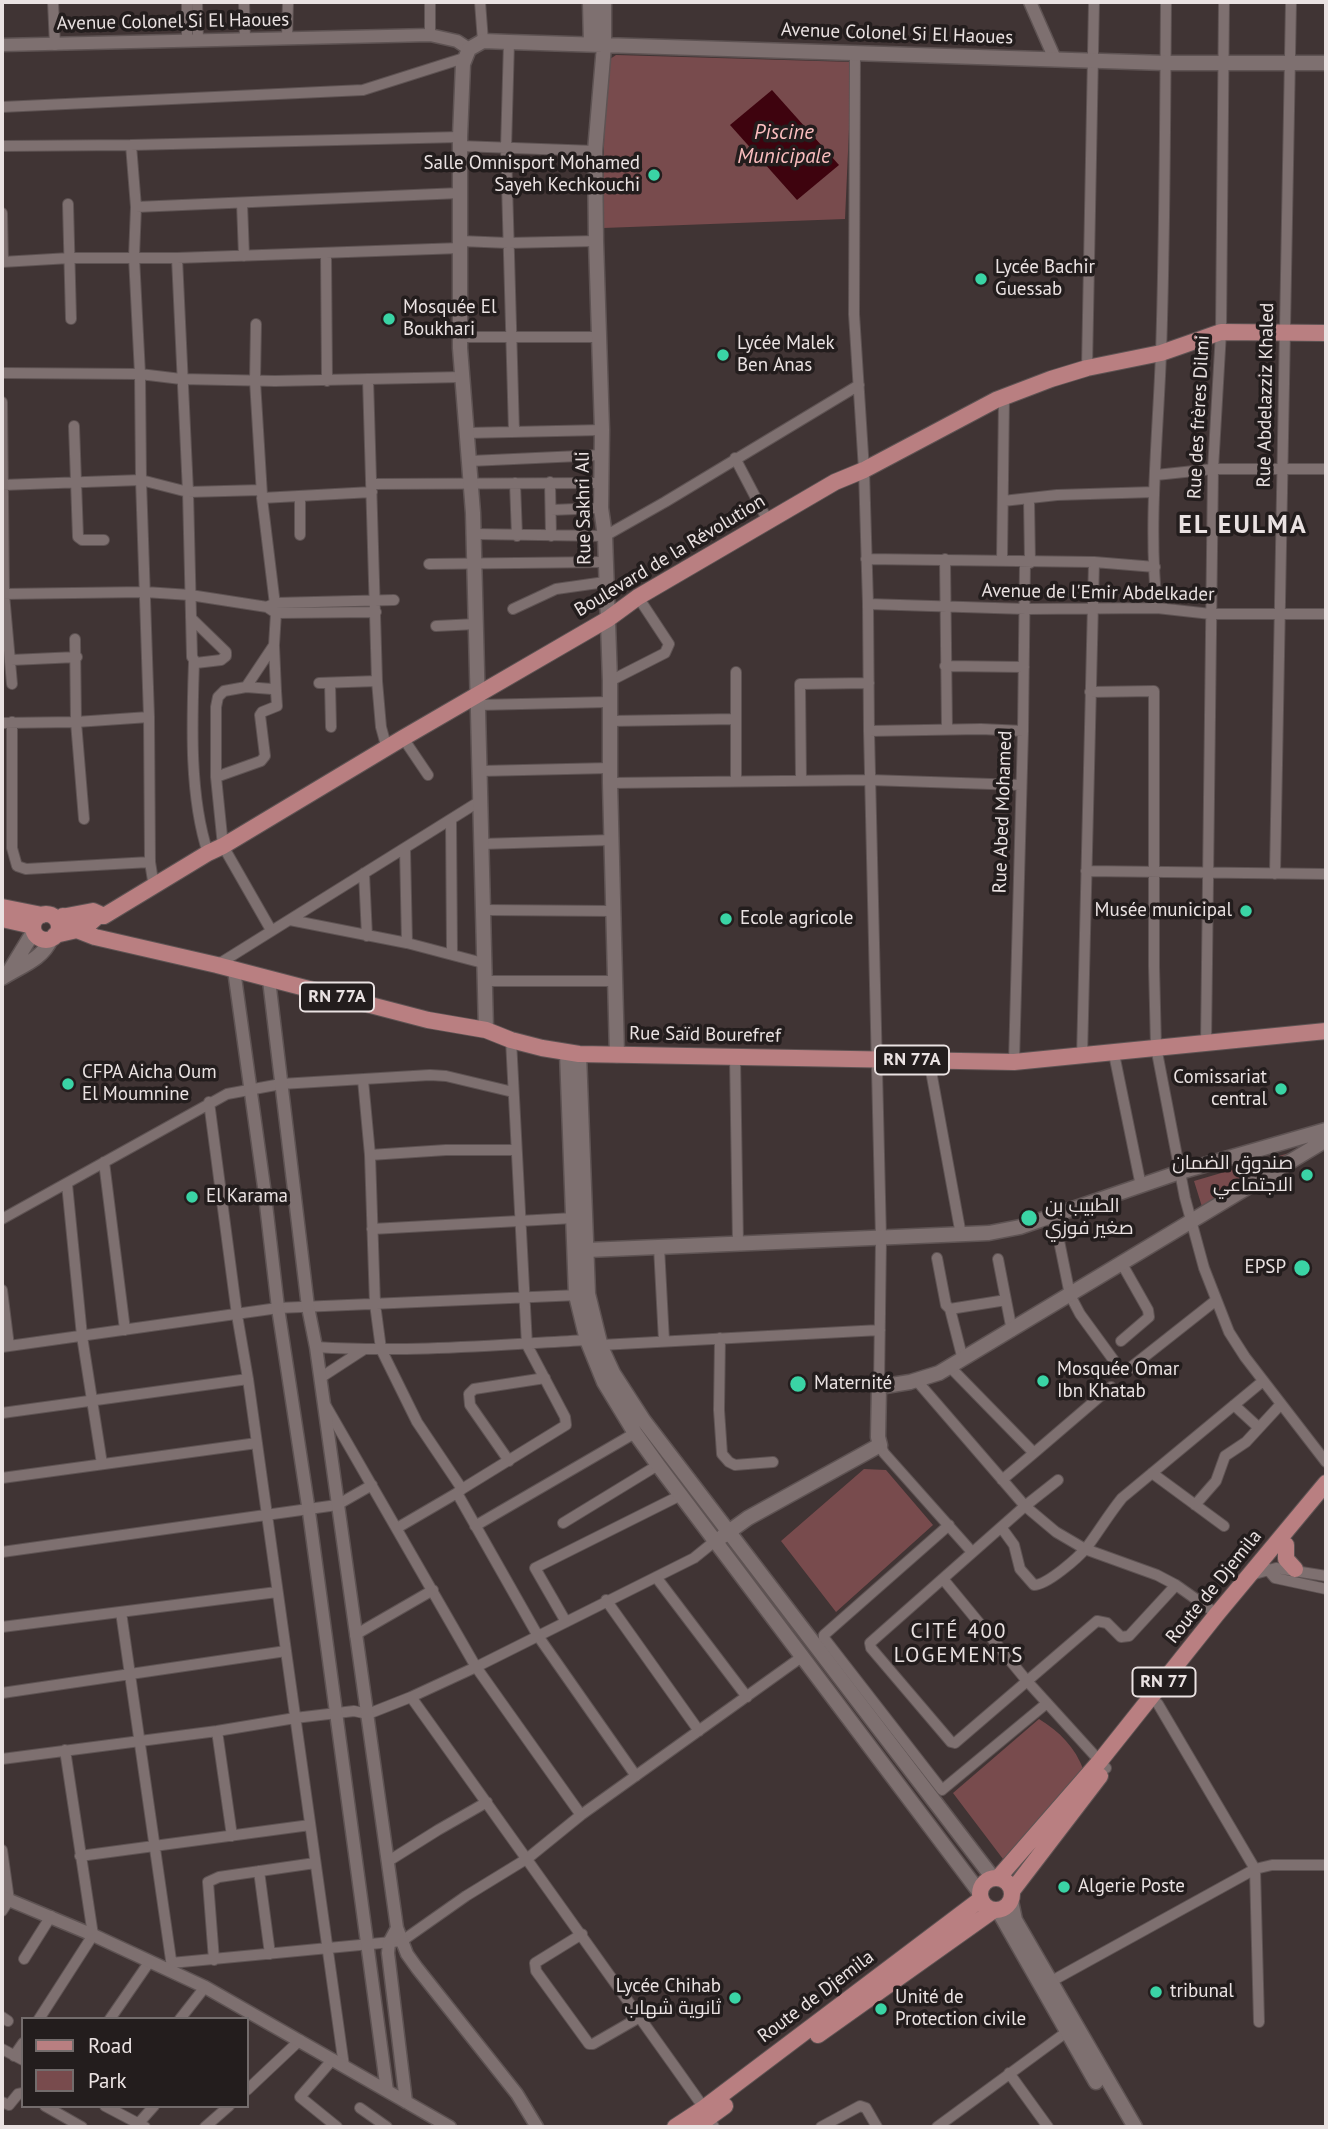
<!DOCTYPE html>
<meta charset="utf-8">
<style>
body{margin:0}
#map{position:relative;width:1328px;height:2129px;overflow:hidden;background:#403434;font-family:"PT Sans",sans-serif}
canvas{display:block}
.frame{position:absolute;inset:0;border:4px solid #eae2e2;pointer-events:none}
.legend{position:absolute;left:21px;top:2017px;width:228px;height:91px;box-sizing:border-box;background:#231d1d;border:2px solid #736c6c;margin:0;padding:9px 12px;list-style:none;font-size:21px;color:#eae2e2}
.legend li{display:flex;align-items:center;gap:14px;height:35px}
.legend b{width:35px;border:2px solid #736c6c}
</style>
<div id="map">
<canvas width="1328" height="2129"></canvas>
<div class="frame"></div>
<ul class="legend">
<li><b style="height:9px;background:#b97f81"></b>Road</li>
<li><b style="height:19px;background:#784b4d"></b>Park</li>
</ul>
</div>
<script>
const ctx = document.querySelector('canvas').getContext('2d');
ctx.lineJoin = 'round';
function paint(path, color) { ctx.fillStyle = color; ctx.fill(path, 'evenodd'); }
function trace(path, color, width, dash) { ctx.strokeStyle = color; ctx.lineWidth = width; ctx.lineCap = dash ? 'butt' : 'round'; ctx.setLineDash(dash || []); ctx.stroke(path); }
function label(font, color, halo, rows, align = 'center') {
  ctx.font = font + ' "PT Sans",Cairo,sans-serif'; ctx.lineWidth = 7; ctx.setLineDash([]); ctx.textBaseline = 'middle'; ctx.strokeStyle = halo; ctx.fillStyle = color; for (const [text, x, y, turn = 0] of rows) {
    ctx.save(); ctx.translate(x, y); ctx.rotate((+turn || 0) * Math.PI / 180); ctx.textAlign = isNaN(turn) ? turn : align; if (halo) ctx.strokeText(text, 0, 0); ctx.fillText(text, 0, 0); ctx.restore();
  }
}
const green = new Path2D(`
 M616 55 852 62 845 219 603 228 605 65 607 61Z
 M1296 1151 1203 1210 1194 1181Z
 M864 1469 886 1470 933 1525 836 1612 781 1541Z
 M1039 1719C1060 1732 1075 1747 1084 1771L1021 1849 1003 1859 953 1793Z`);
const water = new Path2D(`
 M772 90 839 165 797 200 730 125Z`);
const minor = new Path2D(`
 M53 2 55 45
 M187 2V41
 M197 2 198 40
 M244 2 245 39
 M430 2V35
 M480 2 483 41
 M287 38 288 2
 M509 42 506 149 514 432
 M855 52 854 314 864 470 868 604 869 731 881 1239 879 1387
 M2 107 363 90 464 58
 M131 145 136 207 134 257 140 374 141 480 149 717 150 862 154 887
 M2 146 131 145 460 137
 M460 146 595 151
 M242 203 244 256
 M68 204 71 319
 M136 207 460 193
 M2 213 3 262
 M461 241 508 243 596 241
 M326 254 327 381
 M177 258 188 492 192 657 196 663 221 660 226 656V652L191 618
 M2 262 70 258H177L461 248
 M256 324 255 381 262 495
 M460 337H600
 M1087 368 1094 2
 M2 373 140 374 181 379 275 381 462 377
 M368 379 377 681 381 727 387 749
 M2 402 4 594 12 684
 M74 426 78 537 82 540H104
 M466 433 602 430
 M735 458 768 521
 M470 461 601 455
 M1156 475 1213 469H1326
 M550 482 551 536
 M515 483 517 536
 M371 484 600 483
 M2 485 141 480 188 492 261 490
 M300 497V535
 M1029 499 1030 563
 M1003 501 1057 495 1154 492
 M551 510 601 508
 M473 534 605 536 665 502 859 385
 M866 559 1094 562 1155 567
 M945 559 947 729
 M1002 561 1004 397
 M429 564 604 562
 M2 594 145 592 190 595 267 607
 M868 604 1026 609 1157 608 1211 614H1326
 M1157 608C1148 524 1158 437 1161 353 1165 236 1165 119 1166 2
 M513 609 556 589 605 582
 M376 612 276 613 267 607 275 603 394 600
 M436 626 476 624
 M75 639 76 722 84 819
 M274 646 276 691
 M11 660 77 657
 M194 662C192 721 189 796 208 853
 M945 666 1024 667
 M610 681 665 653 669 644 638 597
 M319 683 377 681
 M330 683 331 727
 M246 687 274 645 276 613 262 498 372 492
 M1090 692 1154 691V966L1156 1047 1185 1198 1204 1268 1229 1332 1245 1357 1326 1462
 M478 705 609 702
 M610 721 736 719
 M12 722V848L17 866 26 869 150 862
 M2 723 76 722 149 717
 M869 731 981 729 1023 731
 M403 738 428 775
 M480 771 610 768
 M216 777 261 761 265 756 260 715 262 712 277 706 276 691 272 689 246 687 224 691 218 697 216 707V777L223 846 271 930
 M736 780V672
 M801 780 800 684 869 683
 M610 783 870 780 1021 785
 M451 821 452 953
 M481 844 612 840
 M405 849 407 943
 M1086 871 1326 874
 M364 873 367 936
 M1275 874 1291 2
 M483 910 614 911
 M290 920 407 943 483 963
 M217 965 480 801
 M485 981H616
 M1206 1045 1213 469 1221 332 1224 2
 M1114 1054 1141 1186
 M735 1057 738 1244
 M1082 1057 1094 562
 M929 1060 961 1235
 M1014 1062 1023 731 1025 562
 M363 1080 370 1155 375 1304 381 1349 417 1422 462 1489 457 1493 538 1636 636 1776
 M209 1102 237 1315 248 1379 344 2066
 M370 1155 446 1150H516
 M104 1162 125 1330
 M67 1184 82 1336 102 1464
 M1054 1216 1070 1295 1080 1314 1115 1362
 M2 1219 227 1094 281 1084 430 1075 446 1076 513 1092
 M372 1229 574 1218
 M659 1247 664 1341
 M937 1258 946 1305 950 1309 1006 1300
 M998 1259 1012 1331
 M2 1290 9 1346
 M950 1309 963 1360
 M720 1338 719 1410 722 1454 729 1462 735 1465 773 1462
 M1121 1341 1149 1317 1148 1310 1122 1264
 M601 1345 880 1330
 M2 1347 278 1308 579 1295
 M316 1347C406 1353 497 1345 587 1340
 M950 1367 1034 1453 1111 1387
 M1125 1372 1215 1301
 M320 1378 363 1350
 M917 1381 1025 1506 1056 1532 1085 1549 1157 1575 1176 1585
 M1234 1405 1258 1427
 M326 1406 476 1667 581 1815
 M2 1413 248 1379
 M880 1445 884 1453 972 1552
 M509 1461 470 1405 469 1394 474 1389 545 1378
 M1152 1473 1224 1526
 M2 1478 257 1443
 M1002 1480 1034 1453
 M1058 1480 1025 1506 870 1643 871 1648 951 1742 955 1743 1097 1621 1107 1623 1121 1637 1129 1636 1176 1585 1217 1614
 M462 1489 566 1425 565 1417 527 1345 511 1040
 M1195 1505 1216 1481 1225 1456 1246 1442 1281 1404
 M563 1523 658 1465
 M949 1525 824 1635V1638L942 1790 1047 1703
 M475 1526 635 1433
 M1001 1527 1014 1545 1020 1569 1034 1585C1047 1585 1078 1558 1087 1547 1099 1531 1109 1514 1122 1498L1263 1381
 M397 1528 457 1493
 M2 1552 337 1505 372 1485
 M1264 1565 1275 1578 1326 1589
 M1251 1575 1276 1568 1326 1576
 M656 1577 747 1697
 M943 1579 1027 1681 1106 1768
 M606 1600 699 1731
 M121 1612 172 1967
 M566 1622 535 1568 681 1495
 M2 1627 277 1592
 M355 1635 433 1590
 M2 1693 286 1651
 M411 1697 675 2067 704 2108 714 2127
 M1151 1698 1158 1704 1255 1869 1272 1865H1326
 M217 1731 232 1836
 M2 1759 217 1731 295 1718 354 1711 368 1714 411 1697 476 1667 694 1558 715 1541
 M2 1850 9 1900 2 1911
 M80 1856 310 1825
 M387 1862 438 1830 487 1802
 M259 1871 270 1954
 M582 1934 535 1963 536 1971 589 2044H593L640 2017
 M24 1959 51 1916
 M214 1960 208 1882 219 1877 315 1863
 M171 1963 402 1941 466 1896 528 1858 581 1815 803 1656
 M1050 1982 1255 1869 1259 2022
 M2 2017 8 2021
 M39 2019 93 1935 65 1750
 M110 2019 150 1961
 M180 2019 205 1987
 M2 2049 23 2060
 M14 2056 23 2043
 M333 2059 300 2097 337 2127
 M1009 2073 1048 2127
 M247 2090 300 2040
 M2 2102 9 2105 18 2094 23 2093
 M45 2106 82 2127
 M105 2106 145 2127
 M360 2108 387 2127
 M138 2124 154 2106
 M205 2127 229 2106
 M821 2127 860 2106 866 2108 877 2127
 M937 2127 1072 2028`);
const tertiary = new Path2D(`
 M1030 2 1055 59
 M2 45 430 35 457 41 469 49
 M234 970 264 1187 278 1308 309 1512 387 2091
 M269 980 308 1307 316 1347 397 1928 407 1954 417 1968 517 2094 537 2127
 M2 1897 93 1935 205 1987 450 2127
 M397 1928 389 1943 388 1953 406 2102`);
const secondary = new Path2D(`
 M590 2 591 44
 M604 2V46L595 151 596 241 602 430 601 508 605 536 610 681V783L617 1055
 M9 972 34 931
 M2 978C20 966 42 960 51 939
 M486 1030 473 513 460 348V137L463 64 469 49 483 41 509 42 1165 63H1326
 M567 1053 576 1295 587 1340 604 1382 635 1433 658 1465 980 1893
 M579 1054 588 1294 601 1347 613 1373 644 1421 993 1878
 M587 1250 989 1233 1020 1227 1180 1172 1326 1130
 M723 1536 748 1518 880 1445 878 1437 879 1387 910 1382 939 1373 1326 1140
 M1011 1901 1015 1920 1135 2127
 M998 1910 1096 2082`);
const primary = new Path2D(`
 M2 907 42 915
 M33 927a13 13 0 1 1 26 0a13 13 0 1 1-26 0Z
 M63 916 77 930 95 937 217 965 428 1020 486 1030 511 1040 542 1048 579 1054 1014 1062 1326 1031
 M56 918 93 911 104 916
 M2 919 33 926
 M55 935 77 930 89 924 98 916H104L208 853 223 846 403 738 608 619 638 597 835 482 864 470 996 400 1051 379 1087 368 1161 353 1221 332 1326 333
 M1286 1545V1559L1295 1569
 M980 1894a16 16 0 1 1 32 0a16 16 0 1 1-32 0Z
 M998 1878 1100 1761 1217 1614 1326 1483
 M1012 1891 1100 1776
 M818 2035 994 1910
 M675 2127 704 2108 981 1899
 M696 2127 725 2106`);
const markers = [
 [654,175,7,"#3ad4a5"],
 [981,279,7,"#3ad4a5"],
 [389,319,7,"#3ad4a5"],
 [723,355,7,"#3ad4a5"],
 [1246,911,7,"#3ad4a5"],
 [726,919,7,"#3ad4a5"],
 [68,1084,7,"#3ad4a5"],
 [1281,1089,7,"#3ad4a5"],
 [1307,1175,7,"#3ad4a5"],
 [192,1197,7,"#3ad4a5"],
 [1029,1218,9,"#3ad4a5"],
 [1302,1268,9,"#3ad4a5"],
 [1043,1381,7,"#3ad4a5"],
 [798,1384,9,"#3ad4a5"],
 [1064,1887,7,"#3ad4a5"],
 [1156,1992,7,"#3ad4a5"],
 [735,1998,7,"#3ad4a5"],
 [881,2009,7,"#3ad4a5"]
];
const shields = [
 [337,997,74],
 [912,1060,74],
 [1164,1682,63]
];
const shieldNames = [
 ["RN 77A",337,997],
 ["RN 77A",912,1060],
 ["RN 77",1164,1682]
];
const streetNames = [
 ["Avenue Colonel Si El Haoues",173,22,-1],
 ["Avenue Colonel Si El Haoues",897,34,2],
 ["Rue Abdelazziz Khaled",1266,395,-89],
 ["Rue des frères Dilmi",1199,417,-87],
 ["Rue Sakhri Ali",584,508,-91],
 ["Boulevard de la Révolution",670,556,-31],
 ["Avenue de l'Emir Abdelkader",1098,593,1],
 ["Rue Abed Mohamed",1003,812,-88],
 ["Rue Saïd Bourefref",705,1035,1],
 ["Route de Djemila",1214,1587,-51],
 ["Route de Djemila",816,1997,-37]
];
const poiNames = [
 ["Salle Omnisport Mohamed",640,164,"right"],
 ["Sayeh Kechkouchi",640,186,"right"],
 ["Lycée Bachir",995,268],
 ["Guessab",995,290],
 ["Mosquée El",403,308],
 ["Boukhari",403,330],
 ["Lycée Malek",737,344],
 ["Ben Anas",737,366],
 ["Musée municipal",1232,911,"right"],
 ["Ecole agricole",740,919],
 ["CFPA Aicha Oum",82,1073],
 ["El Moumnine",82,1095],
 ["Comissariat",1267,1078,"right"],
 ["central",1267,1100,"right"],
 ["صندوق الضمان",1293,1164,"right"],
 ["الاجتماعي",1293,1186,"right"],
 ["El Karama",206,1197],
 ["الطبيب بن",1045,1207],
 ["صغير فوزي",1045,1229],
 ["EPSP",1286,1268,"right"],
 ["Mosquée Omar",1057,1370],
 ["Ibn Khatab",1057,1392],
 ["Maternité",814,1384],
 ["Algerie Poste",1078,1887],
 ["Lycée Chihab",721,1987,"right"],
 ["ثانوية شهاب",721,2009,"right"],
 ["tribunal",1170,1992],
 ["Unité de",895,1998],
 ["Protection civile",895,2020]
];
const waterNames = [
 ["Piscine",784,133],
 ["Municipale",784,157]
];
const neighbourhoodNames = [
 ["CITÉ 400",959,1632],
 ["LOGEMENTS",959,1656]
];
const districtNames = [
 ["EL EULMA",1243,526]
];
paint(green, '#784b4d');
paint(water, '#3e030e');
trace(minor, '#5e5353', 12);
trace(tertiary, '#5e5353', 15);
trace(secondary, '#5e5353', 17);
trace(primary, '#5e5353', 18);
trace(minor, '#7e7070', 10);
trace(tertiary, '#7e7070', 12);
trace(secondary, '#7e7070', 14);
trace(primary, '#b97f81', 16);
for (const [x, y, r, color] of markers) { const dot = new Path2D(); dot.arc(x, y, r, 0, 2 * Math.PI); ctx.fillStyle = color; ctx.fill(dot); trace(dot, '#231d1d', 2.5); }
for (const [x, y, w] of shields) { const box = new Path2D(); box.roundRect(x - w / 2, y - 14.5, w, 29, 5); ctx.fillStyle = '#231d1d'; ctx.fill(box); trace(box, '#eae2e2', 2); }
label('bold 18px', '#eae2e2', null, shieldNames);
label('19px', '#eae2e2', '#231d1d', streetNames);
label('19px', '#eae2e2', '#231d1d', poiNames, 'left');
label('italic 21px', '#fbbebf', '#231d1d', waterNames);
ctx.letterSpacing = '2px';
label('21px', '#eae2e2', '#231d1d', neighbourhoodNames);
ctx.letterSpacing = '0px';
ctx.letterSpacing = '2px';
label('bold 26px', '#eae2e2', '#231d1d', districtNames);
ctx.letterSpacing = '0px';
</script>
